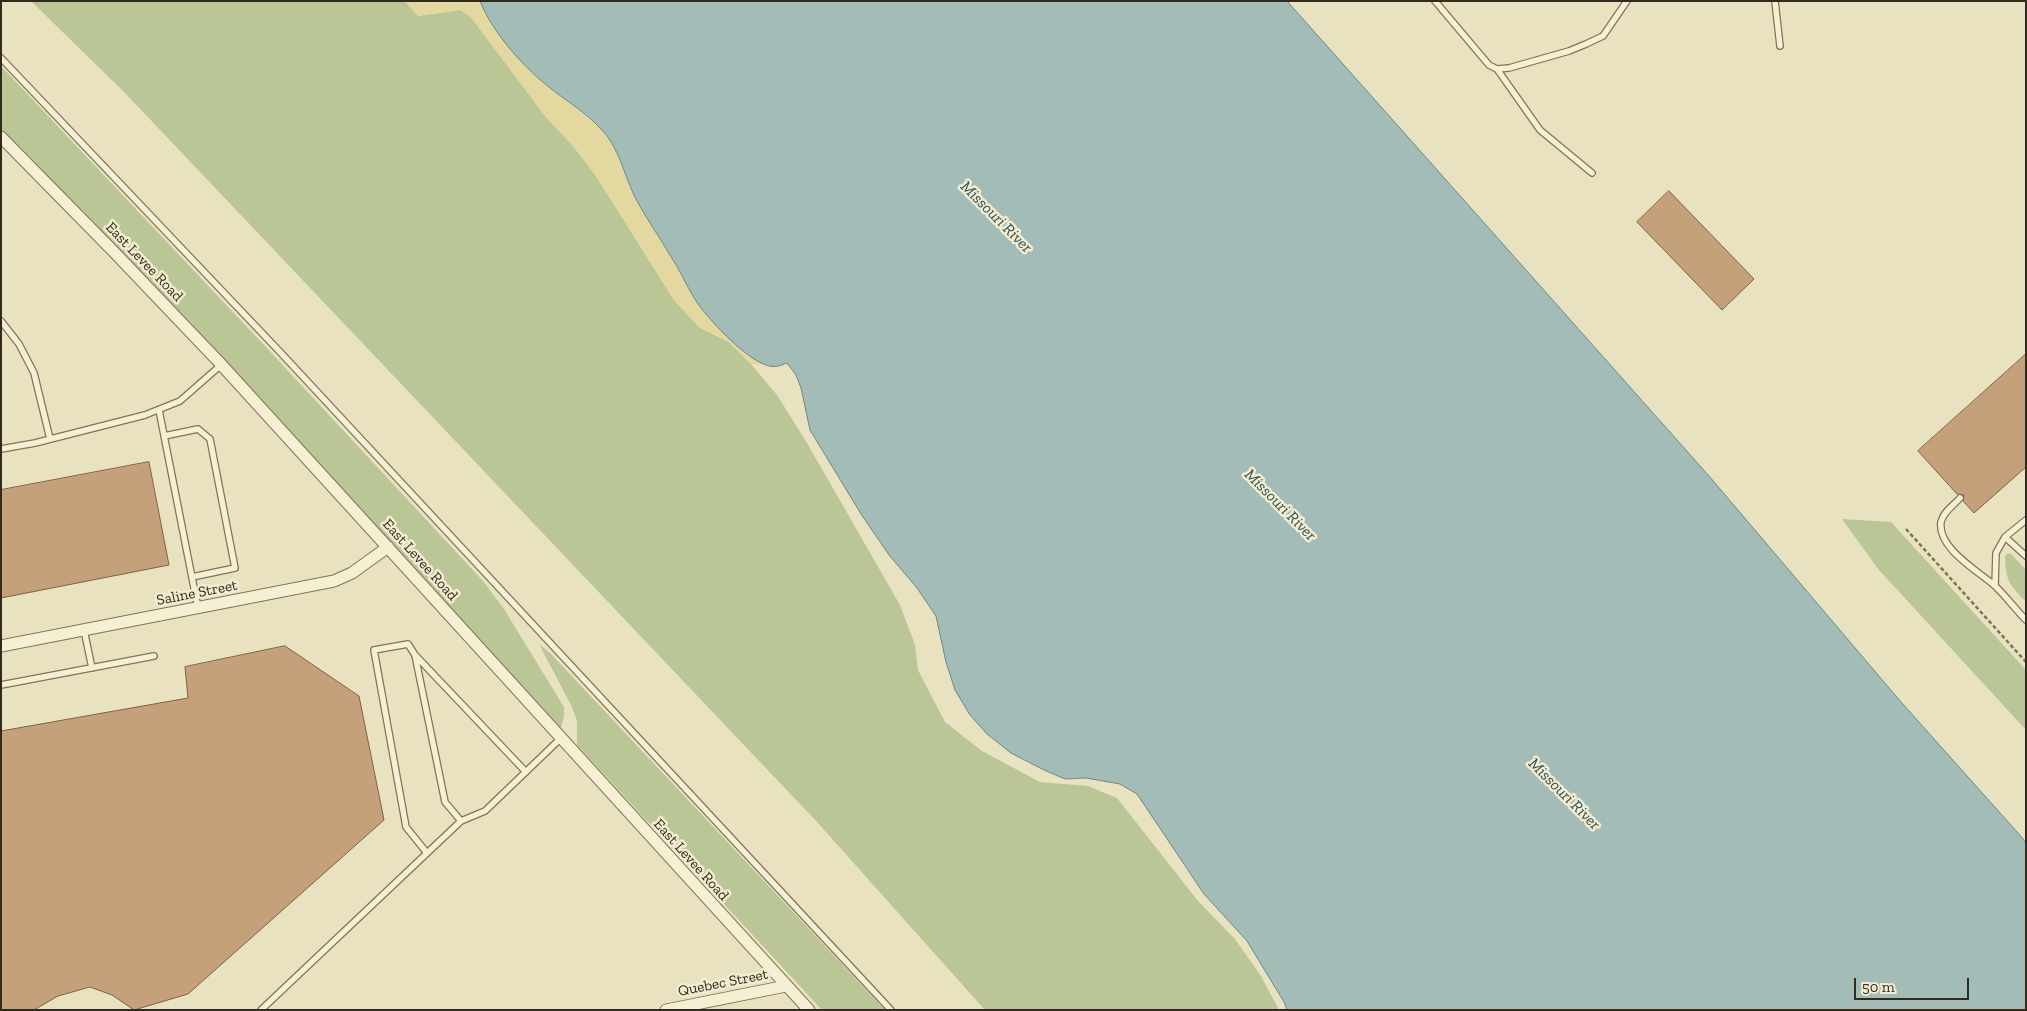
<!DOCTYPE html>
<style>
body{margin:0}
#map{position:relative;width:2027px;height:1011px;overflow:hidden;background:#e9e2c1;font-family:"Zilla Slab",serif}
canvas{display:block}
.frame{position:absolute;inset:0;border:2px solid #322a1d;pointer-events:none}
.scale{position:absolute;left:1854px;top:978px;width:115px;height:22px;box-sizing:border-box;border:2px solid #322a1d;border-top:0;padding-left:6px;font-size:15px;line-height:18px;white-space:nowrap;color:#322a1d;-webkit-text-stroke:4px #f2ecd0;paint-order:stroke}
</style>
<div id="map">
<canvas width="2027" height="1011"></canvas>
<div class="frame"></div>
<div class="scale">50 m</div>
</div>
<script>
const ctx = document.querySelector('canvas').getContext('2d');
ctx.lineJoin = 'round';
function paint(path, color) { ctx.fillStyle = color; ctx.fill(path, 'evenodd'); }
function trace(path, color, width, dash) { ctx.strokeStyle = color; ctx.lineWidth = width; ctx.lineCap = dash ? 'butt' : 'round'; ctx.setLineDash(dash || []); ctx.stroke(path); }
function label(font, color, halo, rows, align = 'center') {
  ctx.font = font + ' "Zilla Slab",serif'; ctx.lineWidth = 5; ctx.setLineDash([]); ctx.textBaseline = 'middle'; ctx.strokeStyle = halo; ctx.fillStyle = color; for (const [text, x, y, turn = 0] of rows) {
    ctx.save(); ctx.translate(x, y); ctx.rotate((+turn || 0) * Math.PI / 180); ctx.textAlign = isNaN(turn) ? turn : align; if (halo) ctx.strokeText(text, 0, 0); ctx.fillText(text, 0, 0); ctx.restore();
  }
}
const green = new Path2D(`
 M31 1H405L418 16 460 10 470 16 546 117 574 147 596 176 674 300 699 327 729 342 751 364 777 395 807 443 900 605 915 645 918 670 945 722 982 751 1040 782 1088 786 1117 798 1198 901 1235 939 1261 976 1279 1010H985L817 822 125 93Z
 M1 66 264 345 483 581 504 609 564 707V716L561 728 240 379 1 130Z
 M1842 519 1891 522 2026 670V730L1879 570Z
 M2008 553 2011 554 2026 570V602C2009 584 2006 582 2005 556Z
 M539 644 552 655 885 1010H822L577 745V721L572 707Z`);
const sand = new Path2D(`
 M405 1H480L493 25 512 51 553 90 573 105 602 130 615 148 624 172 694 298 748 354 766 365 751 364 729 342 699 327 674 300 596 176 574 147 546 117 470 16 460 10 418 16Z`);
const water = new Path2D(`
 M480 1H1287L1709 476 1901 702 2026 842V1010H1287L1284 1002 1247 941 1204 894 1137 794 1120 784 1086 778 1065 779 1044 770 1011 753 987 734 970 715 955 690 946 662 936 616 917 588 889 555 861 514 810 430 801 388 796 375 787 363C780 366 774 368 766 365 743 357 707 318 694 298 686 284 679 269 670 255 659 236 645 217 635 197 624 175 619 147 601 129 587 114 570 103 554 91 526 70 493 34 480 1Z`);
const building = new Path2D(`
 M1669 191 1754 279 1722 310 1637 222Z
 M2026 354V467L1974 513 1963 501 1964 495 1957 494 1918 451Z
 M149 462 169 565 1 598V490Z
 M285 646 359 696 384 820 188 994 134 1010 112 995 90 987 58 996 34 1010H1V731L188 698 185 667Z`);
const path = new Path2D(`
 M1906 529 2026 662`);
const service = new Path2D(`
 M1435 1 1489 65 1497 69 1509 68 1569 51 1586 44 1603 36 1627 1
 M1775 1 1780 46
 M1 58 281 353 891 1010
 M1497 69 1540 130 1592 173
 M1 321 19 344 34 373 50 439
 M159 410 198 608
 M164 436 198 429 210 439 235 568 192 577
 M1 449 35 443 145 415 180 401 221 365
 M1960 498C1954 505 1943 512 1941 522 1937 548 1978 571 1994 585 2006 596 2015 609 2026 620
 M2005 537 2026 556
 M1995 586 1996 553 2005 537 2026 520
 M84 630 92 668
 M416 656 526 772
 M1 685 154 656
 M427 853 406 827 374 650 408 644 415 655 445 802 461 821
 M261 1010 461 821 485 811 560 739`);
const minor = new Path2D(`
 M1 137 114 252 218 361 809 1010
 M1 646 334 581 352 573 388 547
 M666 1010 786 986`);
const streetNames = [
 ["East Levee Road",144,262,46],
 ["East Levee Road",420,560,48],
 ["Saline Street",197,593,-11],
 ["East Levee Road",691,860,48],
 ["Quebec Street",723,983,-11]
];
const waterNames = [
 ["Missouri River",996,217,45],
 ["Missouri River",1280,505,45],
 ["Missouri River",1564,794,45]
];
paint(green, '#bbc696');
paint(sand, '#e3d9a0');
paint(water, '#a3bcb8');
trace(water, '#6b8985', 1);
paint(building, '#c4a17a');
trace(building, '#7e6142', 1);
trace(service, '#81735a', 8);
trace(minor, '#81735a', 13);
trace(path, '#81735a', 2.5, [4, 2.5]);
trace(service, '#f5efd3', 5.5);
trace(minor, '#f5efd3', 11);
label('15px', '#322a1d', '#f2ecd0', streetNames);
label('italic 16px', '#2e4f51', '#f2ecd0', waterNames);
</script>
